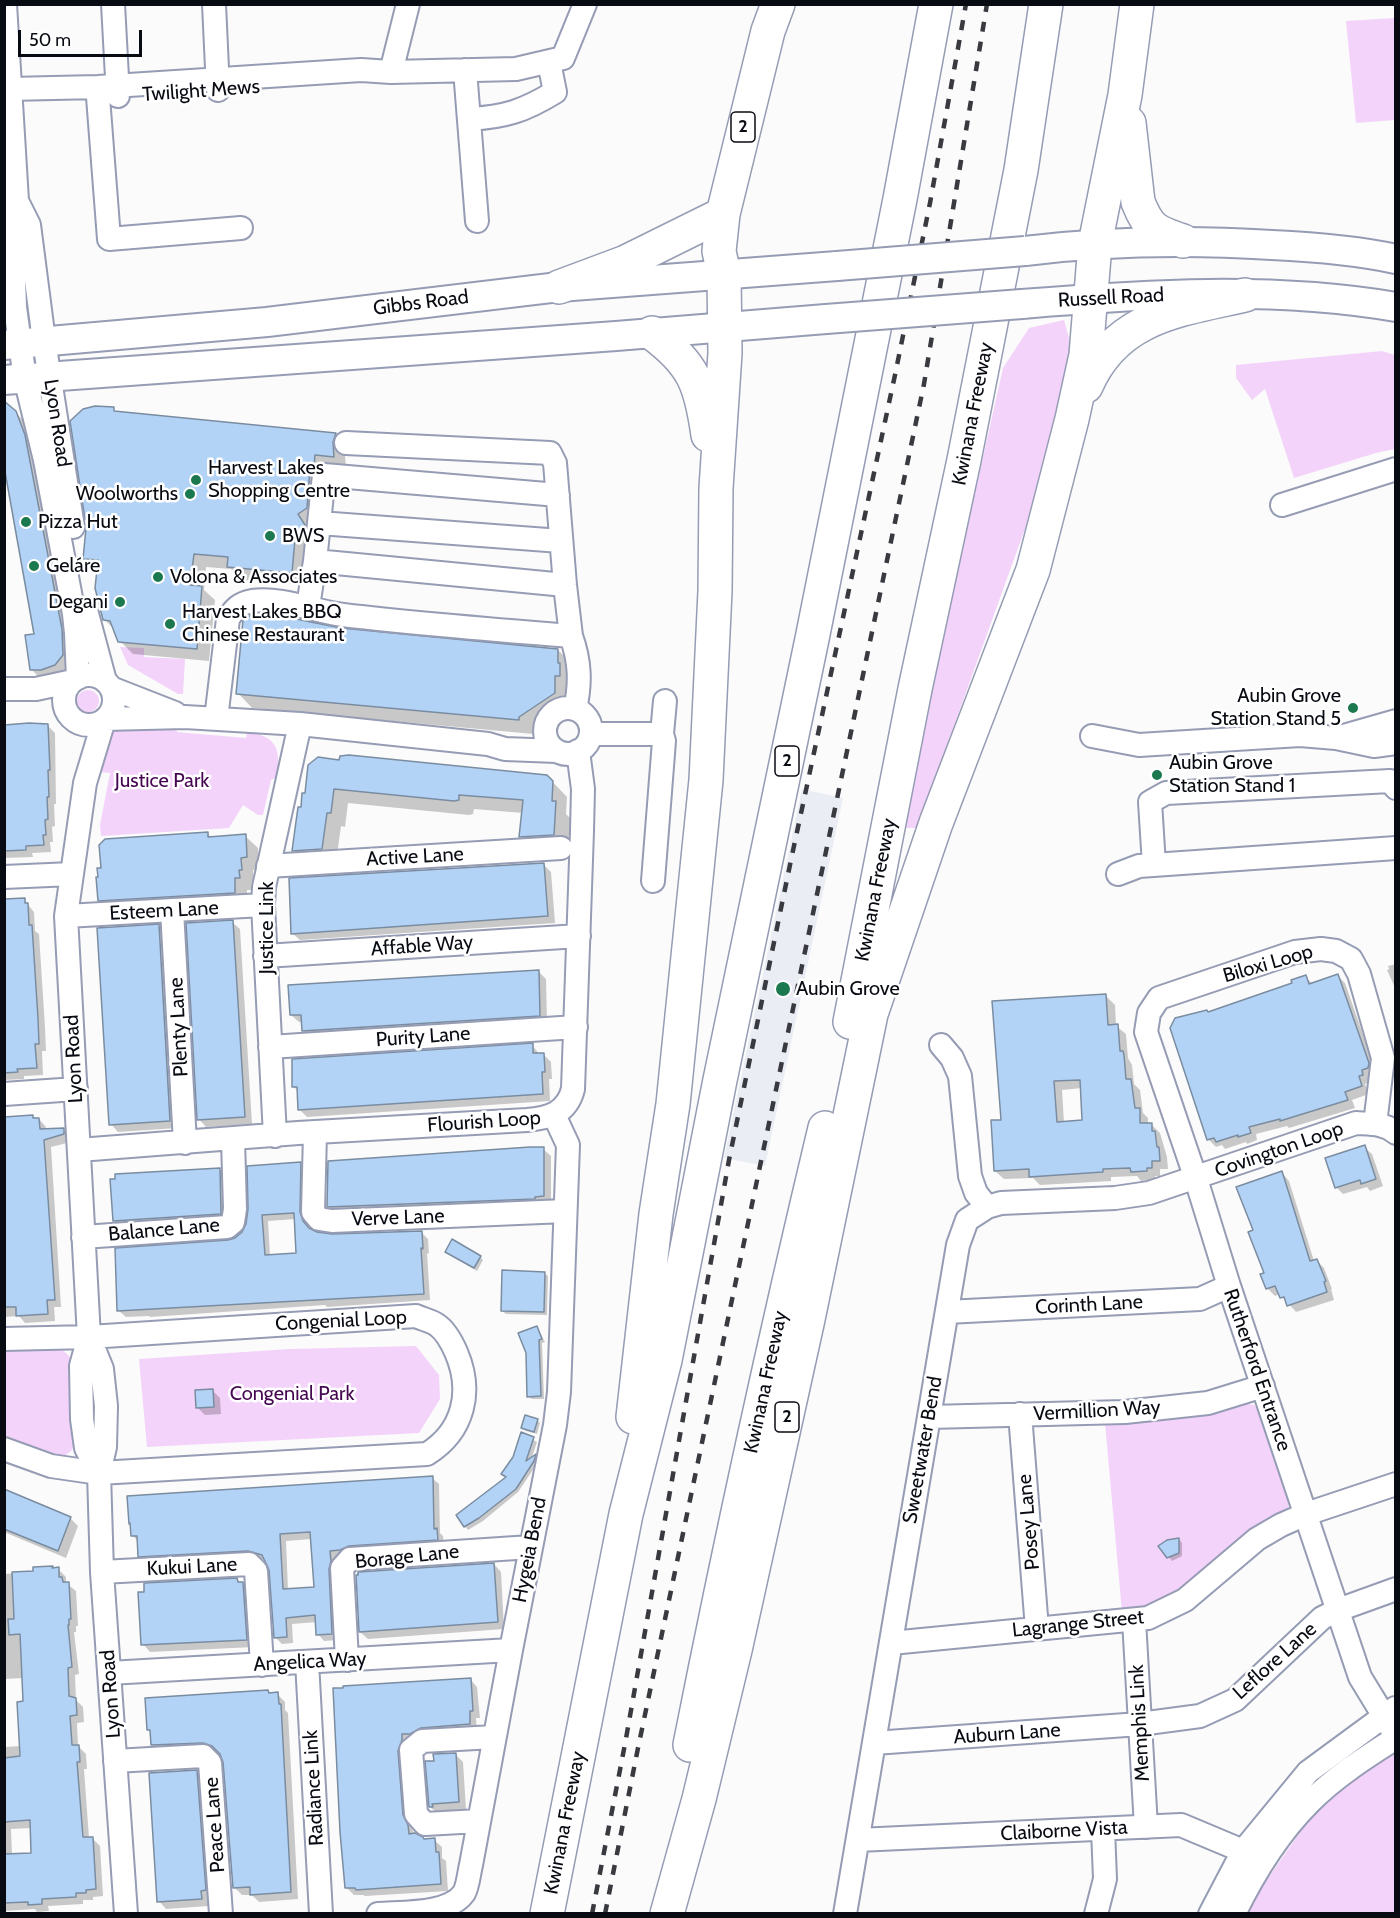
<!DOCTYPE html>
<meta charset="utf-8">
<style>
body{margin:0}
#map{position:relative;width:1400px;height:1918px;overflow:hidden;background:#fbfbfb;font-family:Cabin,sans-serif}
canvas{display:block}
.frame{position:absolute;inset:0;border:6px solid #090b13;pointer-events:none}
.scale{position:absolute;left:18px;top:30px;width:124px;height:27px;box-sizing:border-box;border:3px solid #090b13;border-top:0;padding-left:8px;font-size:18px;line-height:21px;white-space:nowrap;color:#090b13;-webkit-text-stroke:4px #fff;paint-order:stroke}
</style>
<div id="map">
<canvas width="1400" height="1918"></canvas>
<div class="frame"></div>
<div class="scale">50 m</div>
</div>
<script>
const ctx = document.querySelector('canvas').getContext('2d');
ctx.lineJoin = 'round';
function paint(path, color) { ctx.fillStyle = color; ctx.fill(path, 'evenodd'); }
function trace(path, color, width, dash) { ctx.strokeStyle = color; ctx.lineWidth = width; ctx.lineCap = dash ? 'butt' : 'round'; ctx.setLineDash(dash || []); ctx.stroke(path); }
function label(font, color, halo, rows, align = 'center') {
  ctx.font = font + ' Cabin,sans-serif'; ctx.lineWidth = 5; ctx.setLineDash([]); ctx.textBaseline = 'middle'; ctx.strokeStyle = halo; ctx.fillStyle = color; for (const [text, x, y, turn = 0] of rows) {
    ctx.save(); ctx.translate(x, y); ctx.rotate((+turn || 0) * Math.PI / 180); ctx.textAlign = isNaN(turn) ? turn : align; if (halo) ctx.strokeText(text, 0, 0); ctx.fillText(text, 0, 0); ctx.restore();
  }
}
const built = new Path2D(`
 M802 789 843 798 765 1166 724 1158Z`);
const green = new Path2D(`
 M1395 18V120L1356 123 1346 21Z
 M1064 320 1072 349 1026 526 917 828H900L1003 368 1029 328Z
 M1382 351 1395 355V449L1376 453 1294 478 1265 389 1252 400 1236 378V365Z
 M120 647 144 648V657L185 659 183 694H178L128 665Z
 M77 701a11 11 0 1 1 22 0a11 11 0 1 1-22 0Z
 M176 725 177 732 246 738 247 732C277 736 281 749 277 777L271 780 263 815H258L243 805 229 828 101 836 100 825 110 773 97 772 105 738 116 726Z
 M4 1346H59L72 1359 77 1441 71 1451 62 1458 5 1443Z
 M416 1346 439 1375 440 1399 419 1433 147 1447 139 1359 289 1349Z
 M1242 1403 1254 1405 1263 1415 1291 1500 1286 1513 1206 1577 1154 1608 1122 1612 1105 1423Z
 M1395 1747V1913L1247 1914 1253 1900 1314 1812 1353 1779Z`);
const shadow = new Path2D(`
 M113 409 117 413 336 434 349 447 345 455 346 469 328 467 304 585 242 580 231 569 206 567 204 590 215 600 209 661 133 654 120 641 116 631 104 619 98 572 85 558 88 520 72 420Z
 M15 412 27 424 74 667 43 681 32 670 35 635Z
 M341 630 558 650 572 664 569 708 533 731V734L252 708 238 693Z
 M47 725 55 733 56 804H54L55 826 52 827 53 842H50L51 852 32 853 33 857 4 858V727Z
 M309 766 547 776 567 797 566 814 570 818 568 849 535 851 521 836 523 813 474 809 473 814 469 815 348 803 345 827 341 826 336 863 308 865 294 850 306 795Z
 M207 833 212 838 245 836 258 848 259 869 253 870 254 882 251 883 252 890H247V905L112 913 99 900Z
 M543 864 551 872 555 923 300 940 292 933Z
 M4 900H24L34 912 35 931 39 934 45 1027 46 1051H42L43 1075 24 1076V1079L4 1080Z
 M232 922 240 929 252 1124 206 1127 199 1119Z
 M159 926 166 933 177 1128 118 1132 111 1124Z
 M1396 964V990L1387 970 1389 969 1388 966Z
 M538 971 546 979 547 1023 311 1038 304 1031 303 1022H299L291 1015Z
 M1338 976 1345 983 1376 1072 1375 1075 1368 1078 1370 1082 1365 1084 1369 1094 1352 1100 1355 1108 1289 1128 1287 1126 1256 1134 1257 1140 1247 1144 1246 1142 1225 1149 1222 1145 1216 1147 1208 1139 1209 1014 1294 984 1305 977 1313 984Z
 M1106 996 1115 1005 1116 1026 1126 1034 1128 1058 1132 1065 1134 1084 1140 1090 1143 1113 1148 1118V1124H1151L1160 1133 1167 1157 1168 1169H1160V1176H1155L1156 1180 1141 1181 1137 1176 1111 1177V1181L1040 1185 1033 1178 1004 1179 995 1171 1002 1121ZM1082 1088 1084 1121 1064 1123 1062 1090Z
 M532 1045 540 1055 543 1054 551 1062 552 1079H549L550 1101 307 1117 299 1109 298 1091 294 1087Z
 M33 1117 39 1119 46 1127V1130L63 1129 71 1137V1142L51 1147 61 1307H54L55 1321 25 1323 19 1316 4 1317V1118Z
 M1364 1147 1372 1154 1383 1186 1370 1191 1367 1187 1343 1194 1336 1187Z
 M543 1149 551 1156V1203L336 1213 328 1206Z
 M300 1164 307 1170 306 1220 308 1227 316 1234 333 1236 421 1232 428 1239 429 1254 427 1253 430 1300 327 1307 325 1305 150 1317 149 1316 126 1317 119 1311 236 1239ZM296 1219 298 1254 270 1256 268 1221Z
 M220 1169 227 1177 228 1221 122 1228 114 1221Z
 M1282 1173 1289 1181 1314 1261 1316 1260 1324 1268 1332 1289H1331L1334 1300 1296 1312 1280 1294 1275 1296 1267 1288 1266 1274 1255 1231Z
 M450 1255 480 1257 483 1260 477 1271Z
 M544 1273 548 1276 547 1315 506 1314 502 1311Z
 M537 1327 545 1342 542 1343 544 1399H532L528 1396Z
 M212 1390 220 1398 221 1414 205 1415 198 1408Z
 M537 1420 540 1423 537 1434 526 1431 522 1428Z
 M522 1434 537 1442 531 1460 536 1456 538 1459 537 1464 518 1492 483 1521 468 1530 465 1526 508 1478Z
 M432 1478 439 1484 440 1533 443 1536 444 1546 336 1557 338 1640 324 1641 318 1634 317 1622 292 1624 293 1643 282 1644 275 1637 271 1570 266 1560 256 1557 146 1563 140 1556 139 1542 133 1536ZM312 1539 316 1588 288 1590 286 1541Z
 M4 1491 70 1518 78 1526 66 1558 4 1532Z
 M1179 1539 1182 1543V1556L1172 1561 1169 1557Z
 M494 1564 501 1572 504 1629 368 1639 360 1632Z
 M52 1567 58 1569 66 1577V1583L76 1591 78 1626H76V1632H74L79 1674 75 1675 76 1700 83 1707 84 1722 77 1723 78 1746 86 1754 87 1769H84L89 1838H92L100 1846 103 1896 93 1897V1900H83V1904L48 1906 49 1911 37 1912 35 1909 4 1911V1747L21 1746 25 1703 24 1678 4 1679V1574L34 1572ZM32 1828 33 1854 12 1855 11 1829Z
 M237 1580 250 1591 254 1647 150 1652 143 1644Z
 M470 1679 477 1687 480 1718H476L477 1731 404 1759 409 1824 415 1835 425 1841 434 1840 442 1847V1858L446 1861 448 1891 365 1896 363 1895H354L347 1888 334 1690Z
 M268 1691 271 1694H277L285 1702V1710L288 1713 298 1899 259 1902 252 1895H242L234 1887 225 1762 221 1753 211 1749 160 1752 152 1745V1732L149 1730Z
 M455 1754 463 1762 466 1809 439 1811 438 1814 430 1807 435 1762Z
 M196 1771 204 1779 213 1897 208 1898 209 1906 166 1909 159 1901Z`);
const building = new Path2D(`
 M4 401 16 411 25 435 62 629 63 655 55 665 41 670H30L25 635 34 634 4 466Z
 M95 406 114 407V411L336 433 333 442 334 457 315 455 314 466 310 469 307 508 298 514 305 525 304 537 295 539 292 573 227 567 228 557 194 554 190 585 202 586 197 649 118 642 110 621 103 620 95 588 98 560 83 559 87 518 85 519 70 421 83 409Z
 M271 614 341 628 558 649V663H560V676H555V693L519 717V720L236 694 243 620 251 615Z
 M29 723 48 724 50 770H48L49 797H47L48 819 45 820 46 835H43L44 845 26 846V850L4 851V725Z
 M349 755 547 775 553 781 552 801H556L554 835 519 837 523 800 459 795V800L454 801 334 789 331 813H327L322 849 292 851 298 807H301L302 793H305L308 765 318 757 339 760 340 756Z
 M208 832V837L246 834 247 857 241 858 242 870H239L240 878H235V893L98 901 96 877H98L97 868H101L99 845 105 839Z
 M544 863 548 916 291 934 289 878Z
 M25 898V903H28L29 925H32L38 1018 39 1044H35L37 1068 17 1069 18 1072 4 1073V899Z
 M233 920 245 1117 197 1120 186 923Z
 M159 924 170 1121 109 1125 97 928Z
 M539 970 540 1016 302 1031 301 1015H290L288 985Z
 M1338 974 1369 1063 1368 1068 1362 1070 1363 1075 1359 1076 1362 1086 1345 1092 1348 1100 1280 1121V1119L1249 1127 1251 1133 1238 1137V1135L1216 1142 1214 1138 1207 1140 1170 1028 1175 1018 1207 1010 1208 1012 1292 983 1291 980 1306 975 1309 984Z
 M1106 994 1108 1025 1118 1024 1120 1051H1123L1124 1055 1126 1079H1131L1135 1108H1140V1123H1152V1131H1155L1157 1147H1159L1160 1161H1152V1168H1147V1171L1131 1172 1130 1168 1103 1169V1172L1029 1177V1169L994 1171 991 1120H1001L992 1001ZM1080 1080 1082 1120 1057 1122 1054 1081Z
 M533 1043V1053H544L545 1072H542L543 1094 298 1110 297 1087H292V1059Z
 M33 1115V1118H39L40 1129 64 1128V1134L44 1140 55 1300H47L48 1314 16 1316V1307H4V1117Z
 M1365 1145 1376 1179 1361 1184 1360 1180 1335 1188 1325 1158Z
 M530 1147H544V1196L535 1197V1199L327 1207 328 1161Z
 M301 1162 300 1212 303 1221 309 1228 317 1232 332 1234 422 1231 423 1249 421 1248 424 1294 117 1311 115 1248 228 1240 235 1238 242 1232 246 1224 248 1209 247 1166ZM294 1213 296 1253 265 1255 262 1215Z
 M220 1168 221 1214 113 1221 110 1179H115V1174Z
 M1282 1171 1310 1261 1317 1259 1326 1281 1324 1282 1327 1292 1287 1306 1284 1297 1280 1298 1275 1286 1266 1289 1260 1274 1264 1273 1248 1232 1253 1230 1236 1187Z
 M452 1239 481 1256 474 1268 445 1252Z
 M502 1270 545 1272 544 1312 501 1311Z
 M537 1326 542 1339 539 1340 541 1396 527 1397 526 1353 518 1333Z
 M213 1389 214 1407 196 1408 195 1390Z
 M525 1415 538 1419 534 1432 521 1428Z
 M521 1432 534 1437 526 1461 536 1454 534 1461 516 1489 479 1518 464 1527 456 1515 506 1477 501 1474 513 1457Z
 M433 1476 434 1529 437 1528 438 1540 349 1546 340 1550 330 1551 331 1561 329 1569 332 1634 316 1635 315 1615 286 1618 287 1637 274 1638 269 1570 262 1555 248 1551 138 1557 137 1536H131L130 1523 129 1524 127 1496ZM310 1532 314 1587 283 1589 280 1534Z
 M4 1489 71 1517 58 1551 4 1529Z
 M1179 1538V1553L1167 1558 1158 1546 1167 1540Z
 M494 1563 498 1622 359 1632 356 1575H358V1572Z
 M53 1566 52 1568 59 1567V1577H62L63 1582H69L71 1619H69V1625H68L72 1667 68 1668 69 1696 76 1698 77 1715 70 1716 72 1745H79L80 1762H77L83 1837H93L96 1889 86 1890V1893H76V1897L42 1899V1904L28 1905V1902L4 1903V1854L31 1853 30 1820 4 1822V1758L20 1756 17 1702 23 1701 20 1634 9 1635 8 1619H14L12 1572 33 1571V1567Z
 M237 1578 238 1582H243L247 1640 141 1645 138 1592H144V1583Z
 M471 1678 473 1711H470V1724L421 1728 410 1734H402V1740L398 1751 403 1815 408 1825 409 1834 415 1833 423 1837 424 1839 435 1838 436 1852H439L441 1884 356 1890 355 1888H345L340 1832 333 1688H343V1686Z
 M268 1690 269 1693 278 1692 279 1704H281L291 1892 250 1895V1887L233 1888 223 1762 220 1754 212 1746 203 1743 151 1745 150 1730H147L145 1698Z
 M456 1753 459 1802 432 1804 433 1807H429L425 1761H434L433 1754Z
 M197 1770 206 1890 201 1891 202 1899 157 1902 149 1773Z`);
const minor = new Path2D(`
 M5 4 17 201 12 224 15 307 20 344 25 378 45 460 74 614 76 633 78 678
 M113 4 118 96
 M214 4 218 90
 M465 70 477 221
 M391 72 408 4
 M9 89 98 87 361 70 391 72 516 69 563 58 585 4
 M98 97 109 239 241 228
 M469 119C505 117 524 111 555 92L549 62
 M17 201 29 225 44 341 73 527
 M346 443 550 453 555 463 565 585 571 636
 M1282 505 1396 469
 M319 523 324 475 558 495
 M315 561 319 523 561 541
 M308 607 315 561 565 585
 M86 610 105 681
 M64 700a25 25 0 1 1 50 0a25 25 0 1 1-50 0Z
 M111 688 175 713
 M4 689H36L73 681
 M545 731a23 23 0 1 1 46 0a23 23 0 1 1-46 0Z
 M105 719 185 717 300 724 488 744 505 749 557 751
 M216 719 228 619C234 609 240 603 252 601 283 597 313 611 343 615 419 624 495 630 571 636 580 661 581 683 575 709
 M104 720 85 783 66 916 89 1337 102 1369 106 1406 105 1447 99 1473 102 1572 126 1914
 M591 734H662L665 701
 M1092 736 1139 745 1300 735 1336 738 1374 746 1396 743
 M1340 737 1396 721
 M1154 865 1150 802 1166 793 1390 781 1396 788
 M268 866 561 848
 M1118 874 1139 866 1396 848
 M4 877 72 874
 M653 881 664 741 662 734
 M172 910 185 1143
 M66 916 263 905
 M265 956 579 936
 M941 1045 952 1058 960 1076 970 1176 976 1193 987 1207
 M270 1047 576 1027
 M4 1094 76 1089
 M1375 1124 1383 1058 1359 974 1351 959 1336 951 1321 949 1295 952 1159 998 1149 1013 1146 1032 1196 1179 1229 1286 1360 1677 1396 1736
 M315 1133 313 1212 319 1219 332 1221 565 1211
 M275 1136 263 905 264 887 300 724
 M79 1150 298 1133 527 1120C549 1118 567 1113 573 1089L582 831 583 789 578 751
 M83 1237 227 1227 233 1222 235 1209 233 1140
 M947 1312 1200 1299 1229 1286
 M89 1337 81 1366 82 1419 86 1448 99 1473
 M4 1339 89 1337 416 1316C422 1319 432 1321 437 1325 446 1331 452 1343 456 1352 473 1391 464 1431 427 1454L99 1473 51 1466 4 1449
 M1020 1414 1037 1629
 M929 1417 1125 1412 1208 1403 1263 1386
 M102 1572 249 1564 256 1571 262 1665
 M1134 1620 1146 1827
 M891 1643 1148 1618 1185 1600 1257 1539 1281 1525 1306 1514 1396 1484
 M347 1660 342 1568 350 1559 531 1547
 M307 1662 321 1914
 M109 1673 511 1650
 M874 1743 1140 1724 1200 1716 1235 1700 1322 1618 1338 1610 1396 1589
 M115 1761 203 1756 210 1763 221 1914
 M479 1821 425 1824 416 1814 411 1750 422 1741 494 1737
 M858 1840 1181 1825 1243 1851 1261 1864
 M378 1914C402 1912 449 1915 464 1893 468 1886 469 1873 471 1865L511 1650 555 1425 559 1392 568 1145 554 1115
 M845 1914 958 1245 967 1220 987 1207 1001 1203 1115 1198 1149 1193 1356 1123C1370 1124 1385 1123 1396 1133
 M1096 1914 1105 1879 1103 1829
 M1210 1914 1243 1851 1308 1772 1395 1708
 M1234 1914C1254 1873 1277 1835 1310 1802 1335 1777 1366 1757 1396 1738`);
const major = new Path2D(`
 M1025 251C1107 241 1190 240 1272 245 1314 247 1355 250 1396 259
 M1022 304C1145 294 1273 286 1396 307
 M4 345 267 322 559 287 837 266
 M4 380 616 336 826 319`);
const highway = new Path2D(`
 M1129 123 1138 202C1149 230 1156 232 1183 241
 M559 287 626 262 723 214
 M652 333C694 364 701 385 708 435
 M1086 386C1116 316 1179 310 1245 295
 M850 1022 915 689 964 460 1021 170 1046 4
 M633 1417 656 1214 673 1104 706 780 715 591 716 488 725 353 724 275 719 251 723 214 768 31 778 4
 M690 1745C731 1538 776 1333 825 1128
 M547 1914 626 1514 665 1360 720 1080 812 639 900 199 936 4
 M667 1914 699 1799 735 1650 808 1319 871 1014 936 823 1033 570 1072 419 1086 355 1095 244 1125 95 1137 4`);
const rail = new Path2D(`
 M592 1914 625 1744 729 1160 791 860 895 375 930 203 966 4
 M605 1914 638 1748 924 384 987 4`);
const majorBridge = new Path2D(`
 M837 266 1025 251
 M826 319 1022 304`);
const markers = [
 [196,480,6,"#1c794f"],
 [190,494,6,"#1c794f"],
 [26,522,6,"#1c794f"],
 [270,536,6,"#1c794f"],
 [34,566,6,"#1c794f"],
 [158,577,6,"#1c794f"],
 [120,602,6,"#1c794f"],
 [170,624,6,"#1c794f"],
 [1353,708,6,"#1c794f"],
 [1157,775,6,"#1c794f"],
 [783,989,8,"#1c794f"]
];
const shields = [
 [743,127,24],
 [787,761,24],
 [787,1417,24]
];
const shieldNames = [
 ["2",743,127],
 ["2",787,761],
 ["2",787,1417]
];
const streetNames = [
 ["Twilight Mews",201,91,-4],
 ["Russell Road",1111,298,-3],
 ["Gibbs Road",421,303,-7],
 ["Kwinana Freeway",973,414,-79],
 ["Lyon Road",57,423,81],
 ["Active Lane",415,857,-3],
 ["Kwinana Freeway",876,890,-79],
 ["Esteem Lane",164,911,-3],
 ["Justice Link",267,928,-90],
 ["Affable Way",422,946,-4],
 ["Biloxi Loop",1268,964,-16],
 ["Plenty Lane",179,1027,-93],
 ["Purity Lane",423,1037,-4],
 ["Lyon Road",74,1059,-93],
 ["Flourish Loop",484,1122,-4],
 ["Covington Loop",1279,1150,-19],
 ["Verve Lane",398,1218,-2],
 ["Balance Lane",164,1230,-5],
 ["Corinth Lane",1089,1305,-3],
 ["Congenial Loop",341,1321,-3],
 ["Rutherford Entrance",1257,1370,71],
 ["Kwinana Freeway",766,1382,-78],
 ["Vermillion Way",1097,1411,-3],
 ["Sweetwater Bend",923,1450,-80],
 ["Posey Lane",1029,1522,-95],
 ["Hygeia Bend",530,1550,-79],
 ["Borage Lane",407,1557,-6],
 ["Kukui Lane",192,1567,-3],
 ["Lagrange Street",1078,1624,-6],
 ["Leflore Lane",1275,1661,-42],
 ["Angelica Way",310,1662,-3],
 ["Lyon Road",111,1694,-94],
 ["Memphis Link",1140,1723,-93],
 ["Auburn Lane",1007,1734,-4],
 ["Radiance Link",314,1788,-93],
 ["Kwinana Freeway",565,1823,-79],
 ["Peace Lane",215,1825,-94],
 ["Claiborne Vista",1064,1831,-3]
];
const poiNames = [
 ["Harvest Lakes",208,468],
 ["Shopping Centre",208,491],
 ["Woolworths",178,494,"right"],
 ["Pizza Hut",38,522],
 ["BWS",282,536],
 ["Geláre",46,566],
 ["Volona & Associates",170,577],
 ["Degani",108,602,"right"],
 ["Harvest Lakes BBQ",182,612],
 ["Chinese Restaurant",182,635],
 ["Aubin Grove",1341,696,"right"],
 ["Station Stand 5",1341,719,"right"],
 ["Aubin Grove",1169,763],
 ["Station Stand 1",1169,786],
 ["Aubin Grove",796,989]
];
const parkNames = [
 ["Justice Park",162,781],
 ["Congenial Park",292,1394]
];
paint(built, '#ebedf4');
paint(green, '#f4d3fb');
paint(shadow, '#0003');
paint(building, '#b3d3f6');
trace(building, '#7a8ca0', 1.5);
trace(minor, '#959cb4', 26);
trace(major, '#959cb4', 32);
trace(highway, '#959cb4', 36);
trace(minor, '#fff', 22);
trace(major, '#fff', 28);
trace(highway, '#fff', 33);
trace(rail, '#383a40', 4.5, [10, 10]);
trace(majorBridge, '#959cb4', 32, []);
trace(majorBridge, '#fff', 28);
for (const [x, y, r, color] of markers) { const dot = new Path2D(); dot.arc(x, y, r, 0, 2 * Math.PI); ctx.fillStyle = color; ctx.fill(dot); trace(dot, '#fff', 2); }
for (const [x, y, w] of shields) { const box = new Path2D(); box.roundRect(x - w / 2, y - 15, w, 30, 4.5); ctx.fillStyle = '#fff'; ctx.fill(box); trace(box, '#090b13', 1.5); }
label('bold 18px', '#090b13', null, shieldNames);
label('20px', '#090b13', '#fff', streetNames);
label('20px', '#090b13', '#fff', poiNames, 'left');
label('20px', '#450751', '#fff', parkNames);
</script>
